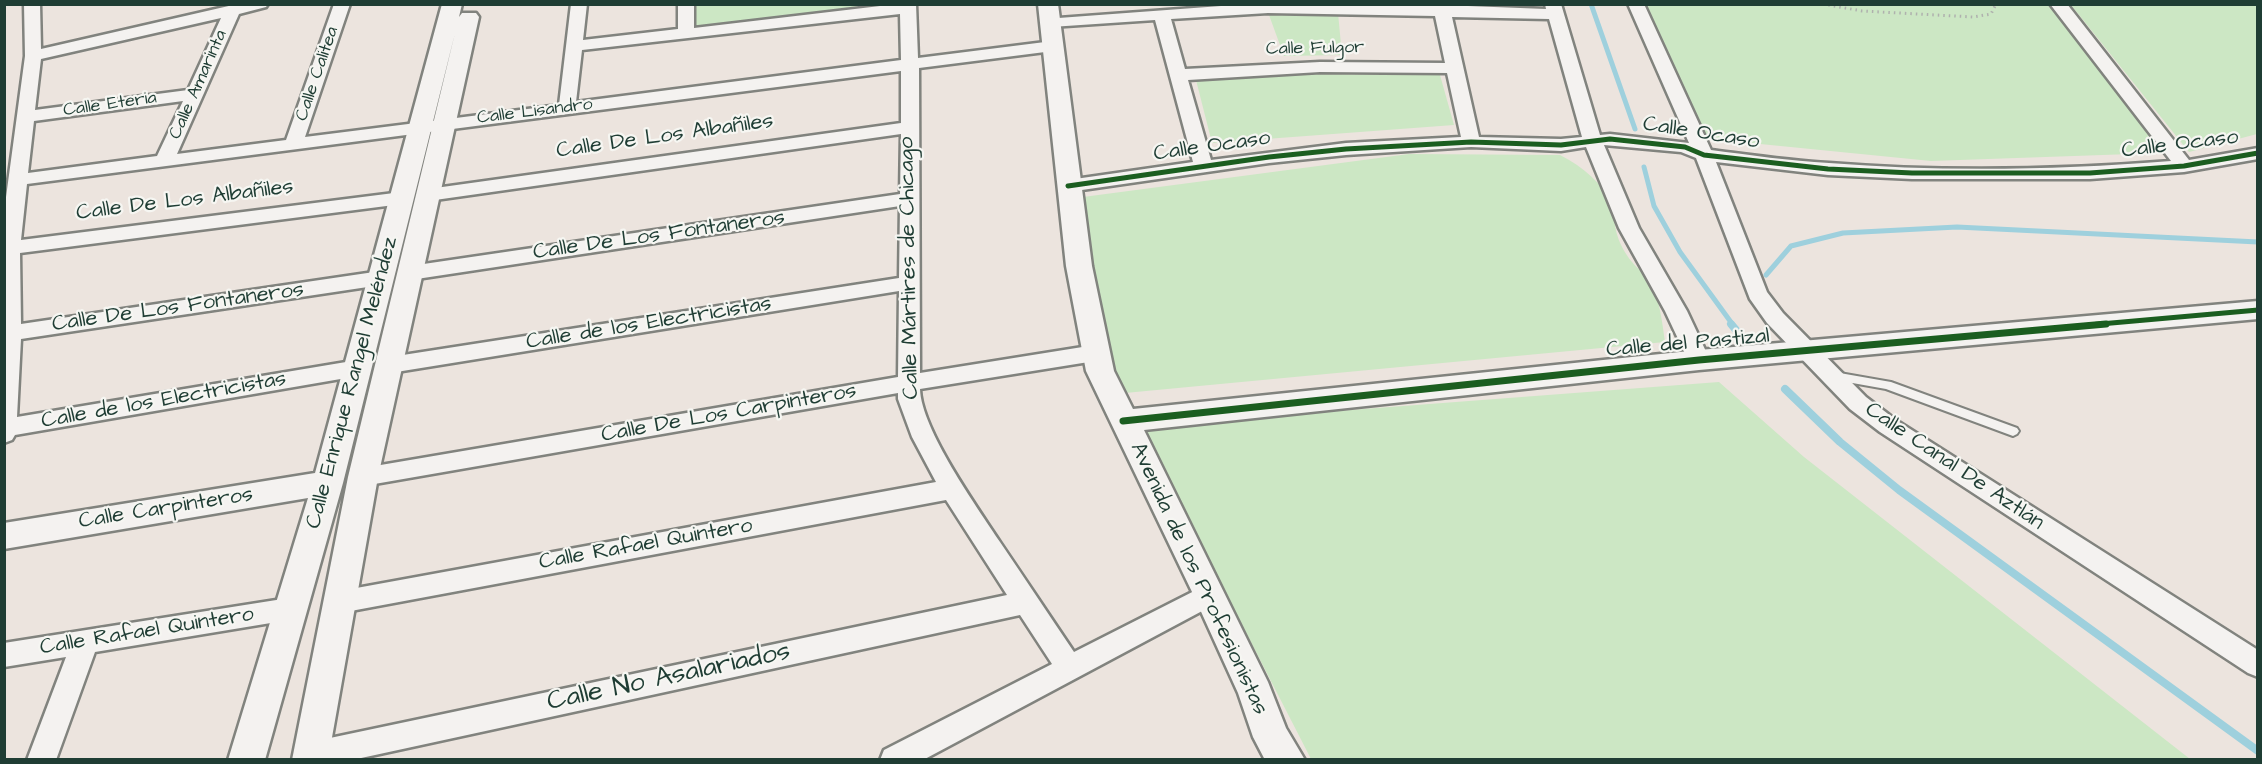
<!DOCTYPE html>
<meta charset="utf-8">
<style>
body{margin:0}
#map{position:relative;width:2262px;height:764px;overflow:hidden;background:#ece4de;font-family:"Architects Daughter",sans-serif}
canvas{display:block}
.frame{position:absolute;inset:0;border:6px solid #1f3d34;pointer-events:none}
</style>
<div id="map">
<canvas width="2262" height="764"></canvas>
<div class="frame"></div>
</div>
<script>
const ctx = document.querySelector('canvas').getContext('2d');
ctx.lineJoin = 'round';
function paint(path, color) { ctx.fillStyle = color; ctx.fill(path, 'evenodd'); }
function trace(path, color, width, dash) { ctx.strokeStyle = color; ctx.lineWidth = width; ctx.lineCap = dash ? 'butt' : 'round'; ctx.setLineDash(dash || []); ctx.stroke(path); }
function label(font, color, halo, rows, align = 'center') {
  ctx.font = font + ' "Architects Daughter",sans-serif'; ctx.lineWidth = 4.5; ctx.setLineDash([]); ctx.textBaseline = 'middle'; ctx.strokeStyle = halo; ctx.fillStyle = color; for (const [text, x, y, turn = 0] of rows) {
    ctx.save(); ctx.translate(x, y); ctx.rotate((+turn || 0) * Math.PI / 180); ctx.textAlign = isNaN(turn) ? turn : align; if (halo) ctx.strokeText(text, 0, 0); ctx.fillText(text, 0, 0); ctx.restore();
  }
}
const green = new Path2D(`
 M694 5H873L693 27Z
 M1639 5H2058L2079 31 2160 153 1931 161 1700 138Z
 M2071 5H2257V134L2189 152Z
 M1303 13H1338L1342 55 1284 56 1269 15Z
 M1309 74 1440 75 1454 125 1212 143 1196 80Z
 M1409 154 1560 155C1584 167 1600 183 1616 205 1611 225 1619 246 1632 262 1637 269 1647 274 1651 282 1660 301 1662 322 1665 342L1125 393 1103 347 1083 197Z
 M1719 382 1804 457 2190 759H1311L1140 426Z`);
const streamFar1 = new Path2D(`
 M1591 4 1635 129
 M1644 167 1654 206 1680 252 1733 325
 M1766 275 1791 246 1843 233 1957 227 2258 242`);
const stream = new Path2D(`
 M1731 324 1736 330
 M1785 389 1840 442 1899 490 2258 751`);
const path = new Path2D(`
 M1823 4 1862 11 1973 17 1991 14 1996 4`);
const service = new Path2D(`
 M1834 372 1891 382 2017 428 2019 431 2017 434 2013 436 1886 389 1830 379 1828 376 1830 373Z`);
const minor = new Path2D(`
 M24 4H40L41 49 233 5 268 4 266 7 239 14 177 154 286 140 334 4H350L305 137 559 105 571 4H587L583 40 678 29V4H694V28L897 4H916L918 58 1053 41 1059 42 1061 46 1059 50 1053 51 919 68 920 373 1095 345 1103 348 1106 353 1103 358 1095 361 920 389C921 429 977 507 1000 542 1025 579 1049 615 1074 652L1210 583 1219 586 1223 594 1219 602 923 760H880L884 750 1052 664 1020 615 352 760H299L297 755 301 746 311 742 1007 595 946 500 340 613 331 610 327 602 331 594 340 591 936 482 912 437 898 399V393L363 486 354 484 351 477 354 470 363 468 898 377 899 291 390 373 382 371 379 365 382 359 390 357 899 278 900 206 410 280 403 278 400 273 403 268 410 266 900 194 901 134 428 201 421 199 418 195 421 191 428 189 901 123V71L27 184 21 240 402 192 409 194 412 198 409 202 402 204 20 253 21 324 381 271 388 273 391 278 388 283 381 285 21 339 17 417 358 360 366 362 369 368 366 374 358 376 15 435 12 440 4 443V212L25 56ZM900 14 901 60 576 102 582 50ZM221 18 188 90 35 110 41 59ZM183 101 157 156 28 173 34 121Z
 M1248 4 1442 5 1546 9 1545 4H1561L1600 135 1610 134 1689 143 1628 4H1644L1711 150C1750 155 1790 161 1829 163 1942 172 2058 170 2171 161L2050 4H2067L2189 160 2258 148V159L2184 172 2090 179H1912L1828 175 1716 162 1767 292 1783 313 1866 397 1896 420 2258 650V677L2248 673 1880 432 1850 409 1767 323 1750 299 1696 158 1681 152 1604 145 1639 228 1687 311 1710 360 1707 366 1699 368 1691 366 1688 360 1665 311 1619 228 1586 147 1561 151 1471 147 1346 155 1269 163 1068 192 1061 190 1058 186 1061 182 1068 180 1193 162 1155 20 1051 27 1043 22 1045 19ZM1268 13 1435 16 1445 63 1320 62 1185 69 1171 19ZM1452 17 1549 19 1582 137 1561 139 1479 137ZM1320 72 1447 73 1461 137 1346 143 1211 160 1188 80Z
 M289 598 298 601 302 609 298 617 289 620 95 652 56 760H27L66 657 4 667V643Z`);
const tertiary = new Path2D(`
 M442 4H462L459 17 462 13H476L479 17 378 477 328 760H292L348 477 455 33 343 483 265 760H228L308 498 4 549V523L315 473Z
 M1038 4H1058L1092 266 1114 371 1133 409 1699 350 2258 301V319L1699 370 1144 430 1268 682 1286 728 1305 760H1265L1253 737 1238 693 1193 594 1086 371 1066 266Z`);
const cyclewayFar1 = new Path2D(`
 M1068 186 1269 157 1346 149 1471 142 1561 145 1610 139 1685 147 1704 155 1828 169 1912 173H2090L2184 166 2258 153
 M2089 325 2258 310`);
const cycleway = new Path2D(`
 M1123 421 1699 360 2106 324`);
const farStreetnames = [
 ["Calle Fulgor",1315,49,-1],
 ["Calle Calitea",318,74,-71],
 ["Calle Amarinta",199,85,-66],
 ["Calle Eteria",110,105,-8],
 ["Calle Lisandro",535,112,-7]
];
const streetNames = [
 ["Calle Ocaso",1701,134,9],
 ["Calle De Los Albañiles",665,137,-8],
 ["Calle Ocaso",2180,145,-7],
 ["Calle Ocaso",1212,147,-8],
 ["Calle De Los Albañiles",185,201,-7],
 ["Calle De Los Fontaneros",659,236,-8],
 ["Calle Mártires de Chicago",910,268,-91],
 ["Calle De Los Fontaneros",178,308,-8],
 ["Calle de los Electricistas",649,324,-9],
 ["Calle del Pastizal",1688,344,-5],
 ["Calle Enrique Rangel Meléndez",353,383,-75],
 ["Calle de los Electricistas",164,401,-10],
 ["Calle De Los Carpinteros",729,414,-10],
 ["Calle Canal De Aztlán",1954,467,34],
 ["Calle Carpinteros",166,509,-9],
 ["Calle Rafael Quintero",646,545,-10],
 ["Avenida de los Profesionistas",1198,579,65],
 ["Calle Rafael Quintero",147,632,-9]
];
const nearStreetnames = [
 ["Calle No Asalariados",669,678,-12]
];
paint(green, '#cce7c4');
trace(streamFar1, '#9ed0dd', 5);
trace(stream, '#9ed0dd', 8);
trace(service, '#81837e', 4);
trace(minor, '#81837e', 5);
trace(tertiary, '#81837e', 5);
trace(path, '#afb1ae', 3, [1.5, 4]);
paint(service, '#f4f2f0');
paint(minor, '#f4f2f0');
paint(tertiary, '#f4f2f0');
trace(cyclewayFar1, '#1b5e20', 5);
trace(cycleway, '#1b5e20', 7);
label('18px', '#1f3d34', '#f6f6f2', farStreetnames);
label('22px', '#1f3d34', '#f6f6f2', streetNames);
label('27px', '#1f3d34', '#f6f6f2', nearStreetnames);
</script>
